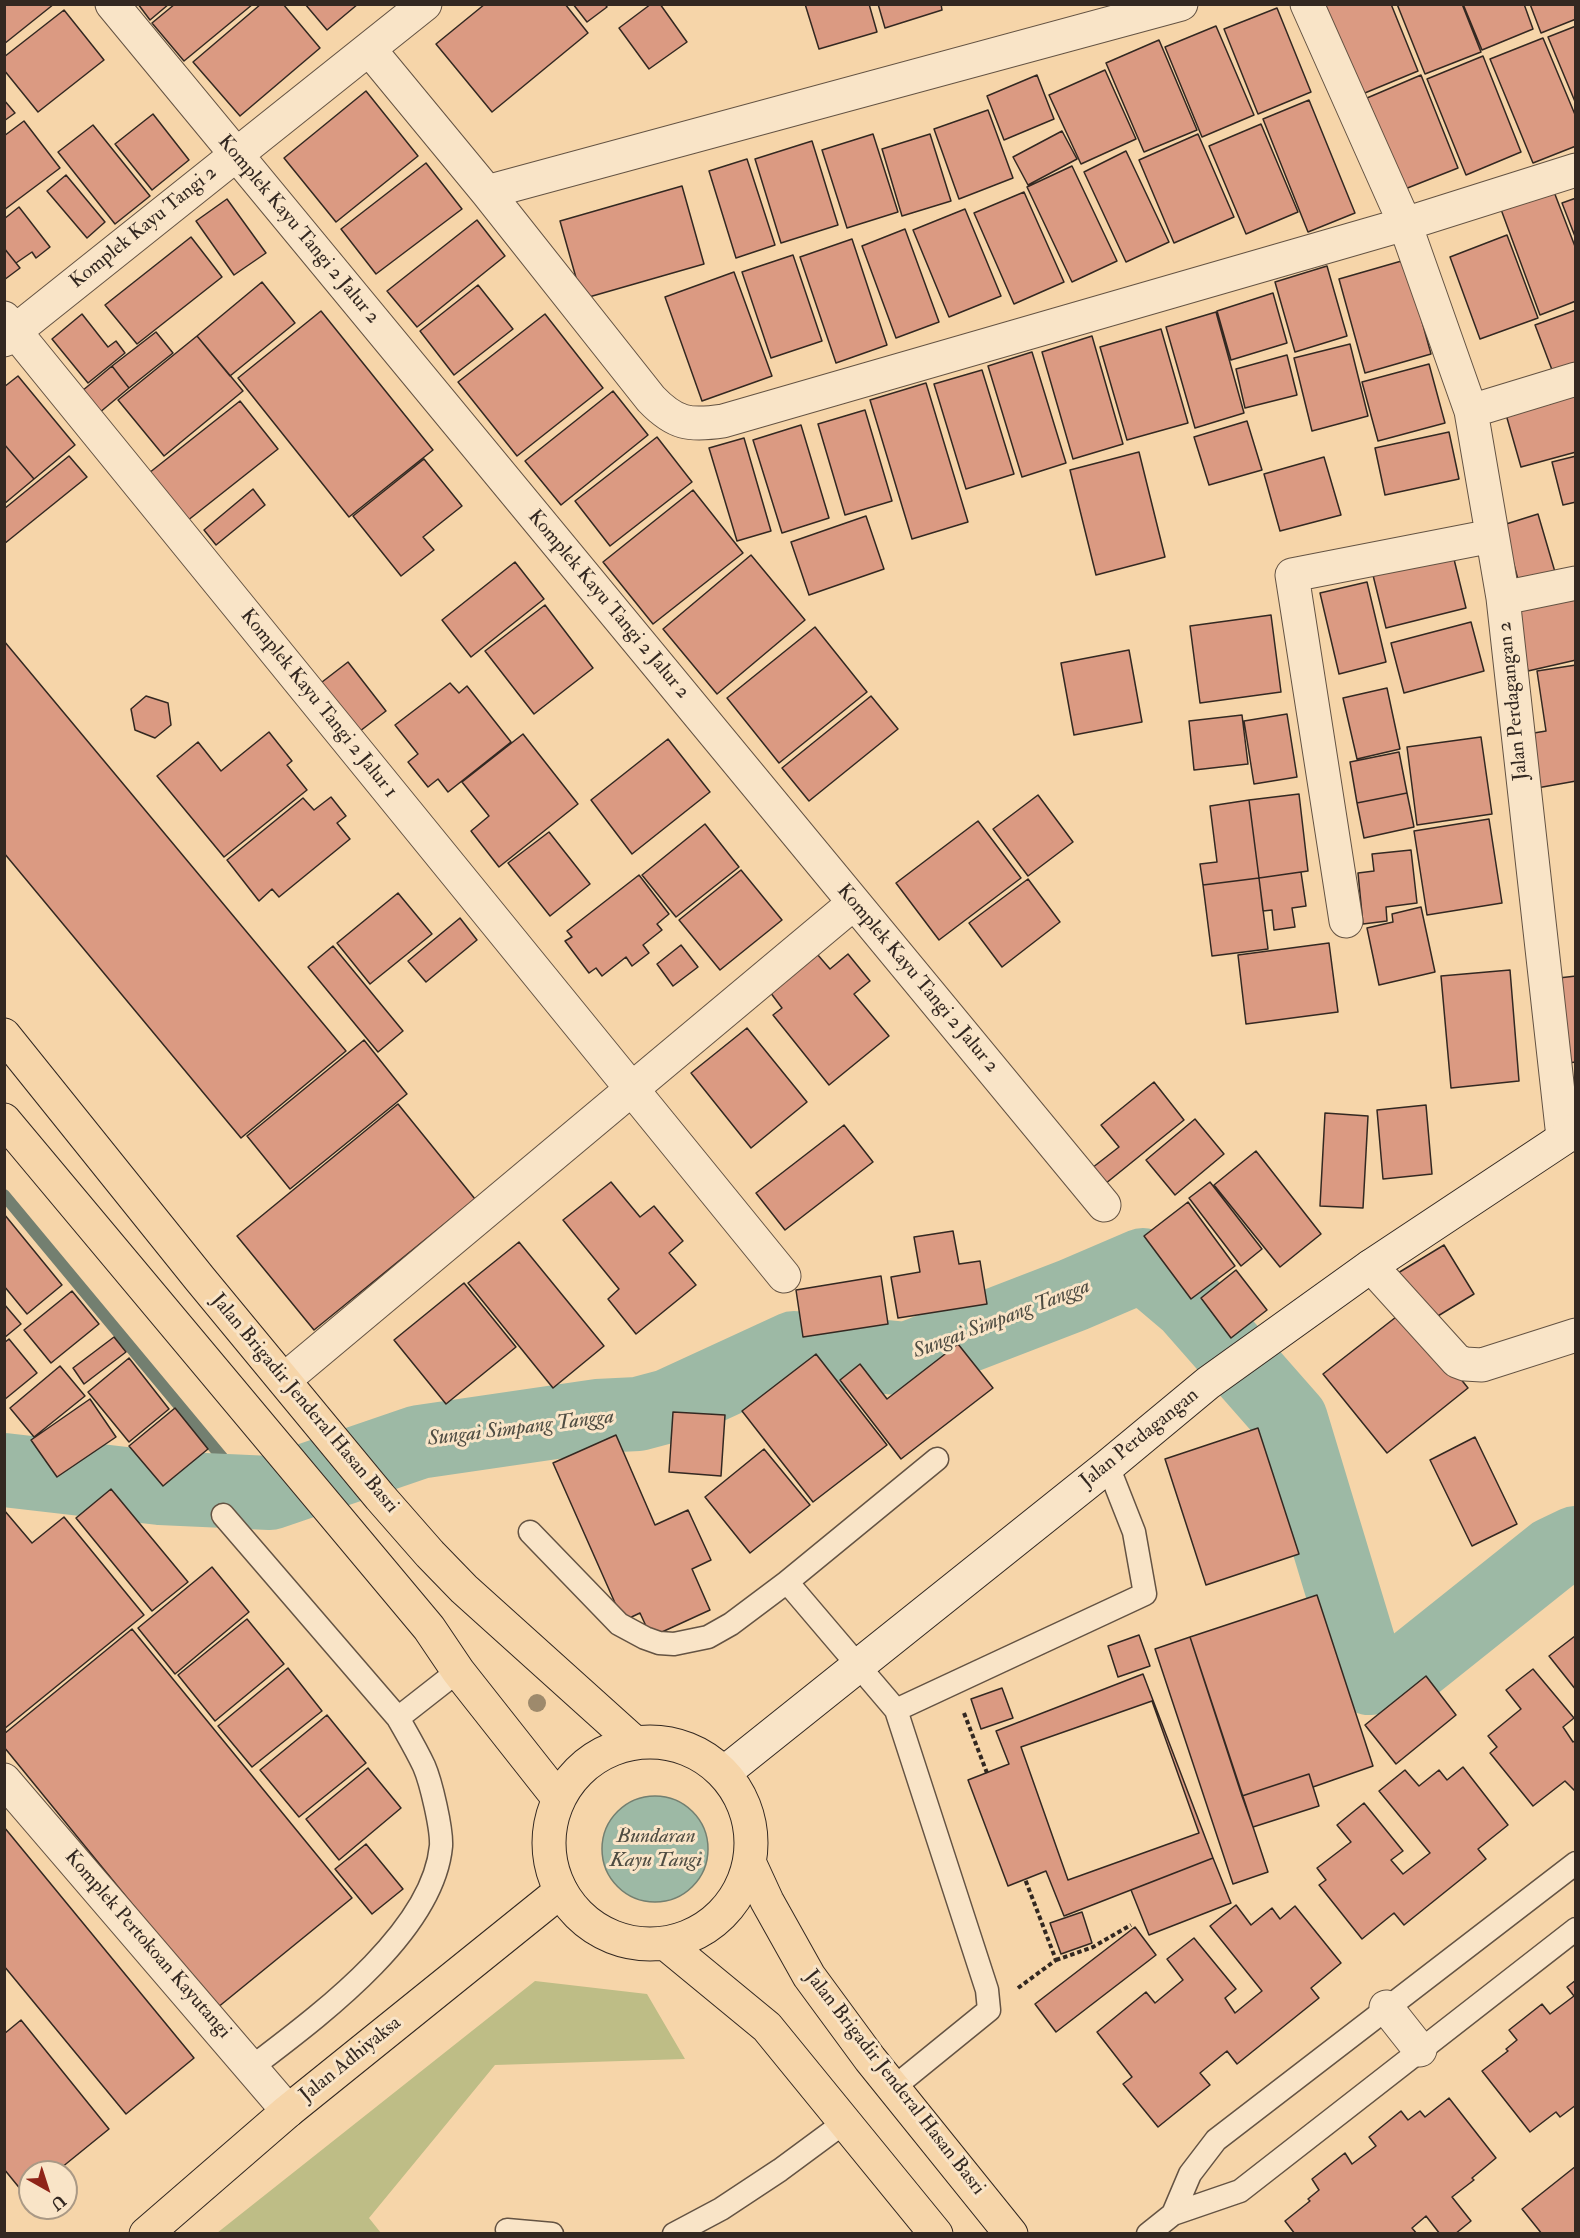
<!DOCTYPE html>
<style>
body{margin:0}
#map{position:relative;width:1580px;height:2238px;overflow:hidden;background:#f6d5a9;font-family:"IM FELL Double Pica",serif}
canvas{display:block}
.frame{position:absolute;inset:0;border:6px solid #332821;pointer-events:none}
.north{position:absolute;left:18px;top:2160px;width:60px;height:60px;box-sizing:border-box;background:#f9e4c7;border:2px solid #aa9985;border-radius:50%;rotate:141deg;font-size:16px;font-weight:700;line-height:24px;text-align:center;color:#332821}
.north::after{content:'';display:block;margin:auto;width:21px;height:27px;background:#8f2418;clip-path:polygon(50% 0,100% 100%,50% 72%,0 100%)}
</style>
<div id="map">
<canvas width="1580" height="2238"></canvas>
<div class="frame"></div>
<div class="north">U</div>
</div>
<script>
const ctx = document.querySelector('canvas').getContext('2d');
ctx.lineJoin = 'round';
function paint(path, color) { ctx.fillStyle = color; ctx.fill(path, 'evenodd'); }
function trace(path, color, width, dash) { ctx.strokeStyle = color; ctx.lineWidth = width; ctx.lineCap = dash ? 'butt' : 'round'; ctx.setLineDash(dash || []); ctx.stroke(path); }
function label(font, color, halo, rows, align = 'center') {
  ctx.font = font + ' "IM FELL Double Pica",serif'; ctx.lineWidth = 6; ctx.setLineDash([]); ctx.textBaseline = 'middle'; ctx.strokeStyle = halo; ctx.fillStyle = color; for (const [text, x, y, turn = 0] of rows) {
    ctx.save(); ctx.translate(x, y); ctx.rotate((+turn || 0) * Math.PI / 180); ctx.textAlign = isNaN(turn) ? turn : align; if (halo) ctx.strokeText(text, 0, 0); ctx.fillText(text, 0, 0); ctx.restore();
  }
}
const green = new Path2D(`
 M535 1981 647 1994 685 2059 495 2065 369 2218 381 2233H217Z`);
const water = new Path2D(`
 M602 1849a53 53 0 1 1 106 0a53 53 0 1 1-106 0Z`);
const stream = new Path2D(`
 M4 1195 251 1492`);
const river = new Path2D(`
 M4 1470 160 1488 270 1493 419 1442 597 1416 638 1414 668 1406 794 1348 907 1359 1073 1295 1143 1265 1189 1304 1291 1420 1369 1678 1404 1673 1553 1554 1576 1543`);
const building = new Path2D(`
 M4 4H54L4 44Z
 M138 4H169L150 20Z
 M175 4H253L184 61 152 23Z
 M261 4H283L320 48 240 116 193 62Z
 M305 4H358L327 30Z
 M485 4H565L588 33 492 112 436 44Z
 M573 4H605L607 7 587 22Z
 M651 4H660L687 42 649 69 619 28Z
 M805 4H869L877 32 819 49Z
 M878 4H941L942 10 885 28Z
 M1323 4H1391L1418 71 1360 95Z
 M1397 4H1462L1481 52 1425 74Z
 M1463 4H1524L1533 29 1482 50Z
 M1530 4H1576V19L1541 33Z
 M1277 8 1311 92 1258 114 1224 29Z
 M64 10 104 60 38 112 4 70V57Z
 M1216 26 1254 115 1202 137 1165 47Z
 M1576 26V104L1548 37Z
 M1543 38 1576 117V146L1533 163 1490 59Z
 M1159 40 1197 130 1144 152 1106 63Z
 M1483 56 1521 152 1466 175 1427 79Z
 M1105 70 1136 139 1081 164 1049 95Z
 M1037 75 1054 119 1004 140 987 96Z
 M1421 75 1458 168 1405 189 1367 98Z
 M366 91 418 156 336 222 284 158Z
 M4 100 15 113 4 121Z
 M1309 100 1355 213 1308 232 1263 119Z
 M988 110 1013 178 959 199 934 129Z
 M153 114 189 160 152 190 115 144Z
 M24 121 60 168 4 210V136Z
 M1261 124 1298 212 1246 234 1209 146Z
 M93 125 150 196 115 224 58 152Z
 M1062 131 1077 159 1028 185 1013 157Z
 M873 134 898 212 847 228 822 150Z
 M930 134 951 201 902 216 882 149Z
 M1198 134 1234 217 1174 243 1139 160Z
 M812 141 838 225 781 243 755 159Z
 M1126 151 1169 242 1126 262 1084 172Z
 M747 159 775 245 736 258 709 171Z
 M426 163 462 209 376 274 341 229Z
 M1072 166 1117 261 1072 282 1027 187Z
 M66 175 105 222 87 238 47 191Z
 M1551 184 1576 249V301L1540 315 1499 204Z
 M682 186 704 264 582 299 560 221Z
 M1024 192 1064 282 1014 304 974 213Z
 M1576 198V239L1562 203Z
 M227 199 266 253 234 275 196 221Z
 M19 207 50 247 36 258 32 252 16 263 4 248V219Z
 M965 209 1001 296 949 317 913 230Z
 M477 220 505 256 417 327 387 291Z
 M905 229 939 322 896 338 862 246Z
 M1507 235 1538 318 1480 339 1450 257Z
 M191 237 222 277 137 344 105 305Z
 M852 239 887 345 836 363 800 257Z
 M4 248 20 268 4 280Z
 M793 255 822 341 771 358 742 272Z
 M1405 260 1431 354 1365 373 1339 279Z
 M1327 266 1347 336 1295 352 1275 282Z
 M734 272 772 376 702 401 665 297Z
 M262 282 295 323 230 376 197 336Z
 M478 285 513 329 454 375 420 331Z
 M1273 293 1287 343 1231 360 1217 311Z
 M1576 310V376L1557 383 1535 325Z
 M321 311 433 450 349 517 238 378Z
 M1216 312 1244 413 1195 428 1166 327Z
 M82 314 108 347 116 341 125 353 88 383 52 339Z
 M545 314 603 388 517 456 458 382Z
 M1161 329 1188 423 1127 440 1100 347Z
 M156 332 173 353 129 388 112 366Z
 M197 336 243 391 164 456 118 400Z
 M1092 336 1123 444 1073 459 1042 352Z
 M1350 344 1368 416 1312 431 1294 358Z
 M1032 352 1066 463 1022 477 988 366Z
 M1287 355 1297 395 1245 408 1236 369Z
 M1429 364 1445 423 1378 441 1362 382Z
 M112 366 129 388 99 413 82 391Z
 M982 370 1014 474 966 489 934 384Z
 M18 376 75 445 34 479 4 444V387Z
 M926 383 968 522 912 539 870 400Z
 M613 391 648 435 561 505 525 461Z
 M1576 391V452L1521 467 1505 411Z
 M240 401 278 449 187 521 149 473Z
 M865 410 892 501 845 515 818 424Z
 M1247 421 1262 470 1209 485 1194 437Z
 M801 425 829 518 782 533 753 440Z
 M1449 432 1459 479 1385 495 1375 448Z
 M657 437 692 482 610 546 575 501Z
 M744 438 771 531 737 541 709 448Z
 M4 444 34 479 4 504Z
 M1139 452 1165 557 1096 575 1070 470Z
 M69 456 87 477 4 544V509Z
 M1576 456V502L1563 505 1552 462Z
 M1324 457 1341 515 1280 531 1264 474Z
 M424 459 462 506 423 537 434 550 401 576 353 516Z
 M253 489 265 505 216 545 204 530Z
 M693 490 743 553 653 624 603 562Z
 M1538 514 1555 572 1519 583 1503 525Z
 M866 516 884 569 809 595 791 542Z
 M1451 547 1466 608 1386 628 1371 567Z
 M751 555 805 620 717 694 663 629Z
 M515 562 544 599 471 657 442 620Z
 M1367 582 1386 662 1339 674 1320 593Z
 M1576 592V660L1528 671 1513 608Z
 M545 605 593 668 534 714 485 651Z
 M1271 615 1281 692 1200 703 1190 626Z
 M1471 622 1484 671 1404 693 1391 643Z
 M815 627 867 692 779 763 727 698Z
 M4 641 346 1051 241 1138 4 853Z
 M1129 650 1142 722 1074 735 1061 663Z
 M348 662 386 711 351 738 313 689Z
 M1576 665V781L1537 788 1528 734 1546 731 1537 671Z
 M450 683 459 693 467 686 511 742 448 792 438 779 428 787 408 762 418 754 395 725Z
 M1387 688 1400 749 1357 759 1343 698Z
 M146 696 168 703 171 725 155 738 135 730 131 709Z
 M871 696 898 729 809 801 782 768Z
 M1287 714 1297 777 1254 784 1244 721Z
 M1242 715 1248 764 1194 770 1189 721Z
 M269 732 292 761 287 765 307 790 224 857 157 776 198 742 221 771Z
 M523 734 578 804 499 867 471 831 489 816 462 782Z
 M1481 737 1492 814 1417 825 1407 747Z
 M668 739 710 792 632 854 591 800Z
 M1399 752 1407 793 1357 803 1350 762Z
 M1407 793 1414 827 1364 838 1357 803Z
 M1299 794 1308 871 1259 878 1249 800Z
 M1038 795 1073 842 1028 876 993 829Z
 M331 797 346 816 337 823 350 839 279 897 272 889 259 901 227 860 303 798 314 810Z
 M1249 800 1259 878 1203 885 1200 864 1217 862 1210 806Z
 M1489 819 1502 903 1427 915 1414 831Z
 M978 821 1021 878 939 940 896 883Z
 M705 824 739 867 676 917 642 875Z
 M549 832 590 884 550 916 508 863Z
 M1411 850 1417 903 1386 907 1387 921 1363 924 1358 873 1374 871 1372 854Z
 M741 870 782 920 720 970 679 920Z
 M1301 872 1306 906 1292 908 1295 927 1274 930 1272 910 1263 911 1259 878Z
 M639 875 669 914 657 924 662 930 643 945 649 953 632 966 626 957 602 976 596 968 589 973 565 941 572 937 567 931Z
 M1259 878 1268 949 1212 956 1203 885Z
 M1028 879 1060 922 1002 967 969 923Z
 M398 893 432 934 370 984 337 943Z
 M1421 907 1435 972 1379 985 1367 928 1393 922 1392 914Z
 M460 918 477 940 426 982 408 961Z
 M1329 943 1338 1012 1246 1024 1238 955Z
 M681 945 698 967 673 986 657 964Z
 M333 946 403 1031 378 1052 308 967Z
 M817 954 830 969 848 954 870 981 854 994 889 1036 829 1085 773 1015 782 1008 770 992Z
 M1510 970 1519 1081 1451 1088 1441 976Z
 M1576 976V1062L1559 1064 1550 979Z
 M747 1028 807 1102 751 1148 691 1073Z
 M364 1040 407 1094 290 1189 247 1136Z
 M1154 1082 1184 1120 1105 1184 1092 1168 1119 1147 1101 1125Z
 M398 1104 475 1199 314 1330 237 1236Z
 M1426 1105 1432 1174 1383 1179 1377 1110Z
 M1325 1113 1368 1116 1363 1208 1320 1206Z
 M1195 1119 1224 1154 1175 1195 1146 1160Z
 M844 1125 873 1162 785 1230 756 1193Z
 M1256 1151 1321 1234 1280 1267 1214 1185Z
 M611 1182 640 1217 654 1206 683 1241 669 1253 696 1285 636 1334 608 1299 619 1289 563 1220Z
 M1210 1182 1262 1249 1241 1266 1189 1198Z
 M1188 1202 1235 1266 1191 1299 1144 1236Z
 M4 1214 62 1285 27 1314 4 1286Z
 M953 1231 959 1264 980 1261 987 1304 898 1318 891 1277 920 1272 914 1237Z
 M519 1242 604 1346 553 1388 468 1283Z
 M1444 1245 1474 1294 1428 1322 1398 1273Z
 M1236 1270 1267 1310 1231 1338 1201 1298Z
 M881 1276 888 1324 803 1337 796 1290Z
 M464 1283 516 1347 446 1404 394 1340Z
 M72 1291 99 1324 51 1363 24 1330Z
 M4 1304 21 1324 4 1338Z
 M1405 1310 1468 1388 1387 1453 1323 1374Z
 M114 1337 126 1352 84 1384 73 1368Z
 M9 1339 37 1373 4 1400V1343Z
 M958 1344 993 1388 901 1459 840 1380 860 1364 887 1399Z
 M816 1354 887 1445 813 1502 742 1411Z
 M129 1358 169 1409 129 1442 88 1392Z
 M60 1366 85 1396 34 1437 10 1408Z
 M90 1399 116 1437 57 1477 31 1440Z
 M175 1408 208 1449 163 1486 129 1446Z
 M673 1412 725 1415 721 1476 669 1472Z
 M1258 1428 1299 1554 1206 1585 1165 1459Z
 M616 1435 655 1525 688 1510 711 1560 692 1569 710 1610 651 1637 640 1613 623 1621 553 1463Z
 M1475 1437 1517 1524 1472 1546 1430 1460Z
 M764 1449 810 1505 750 1553 705 1497Z
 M111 1489 188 1582 152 1611 76 1518Z
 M4 1510 32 1543 64 1517 144 1615 4 1729Z
 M212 1567 249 1612 175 1674 138 1628Z
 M1317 1595 1373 1766 1313 1787 1309 1774 1242 1796 1190 1637Z
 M247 1619 284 1664 215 1721 178 1675Z
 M132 1629 352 1898 217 2008 4 1747V1734Z
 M1139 1635 1150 1666 1118 1677 1108 1646Z
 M1575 1636H1576V1690L1549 1656Z
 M1190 1637 1268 1872 1233 1884 1155 1649Z
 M288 1668 322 1711 252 1767 218 1726Z
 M1533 1669 1574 1718 1563 1727 1573 1742 1576 1740V1792L1565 1781 1533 1806 1490 1753 1497 1747 1488 1736 1521 1709 1506 1690Z
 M1143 1674 1213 1858 1064 1916 1046 1871 1008 1886 968 1780 1009 1764 996 1731Z
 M1426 1676 1456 1715 1396 1764 1365 1725Z
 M1002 1688 1013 1718 981 1729 971 1699Z
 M1152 1701 1199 1833 1068 1880 1021 1747Z
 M327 1715 366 1763 299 1817 260 1770Z
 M1463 1767 1508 1825 1478 1849 1486 1859 1404 1925 1394 1913 1362 1939 1319 1885 1326 1880 1317 1868 1351 1842 1337 1825 1364 1803 1403 1851 1391 1860 1403 1874 1430 1853 1379 1791 1405 1770 1419 1786 1439 1770 1447 1780Z
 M368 1768 401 1808 339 1860 306 1819Z
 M1309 1774 1319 1806 1253 1827 1242 1796Z
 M4 1827 194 2058 126 2114 4 1966Z
 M366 1844 403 1889 372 1914 335 1869Z
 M1213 1858 1231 1903 1149 1935 1131 1890Z
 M1236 1905 1251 1925 1272 1908 1280 1919 1295 1906 1341 1963 1311 1988 1319 1998 1237 2064 1227 2051 1200 2073 1210 2085 1158 2127 1123 2084 1132 2077 1097 2032 1146 1992 1155 2003 1183 1980 1167 1959 1194 1938 1236 1989 1225 1998 1235 2013 1262 1991 1210 1926Z
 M1082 1912 1092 1943 1061 1954 1050 1923Z
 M1135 1927 1156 1955 1056 2032 1035 2004Z
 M1576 1980V2105L1560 2117 1556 2112 1530 2132 1482 2071 1508 2051 1506 2049 1517 2040 1509 2030 1542 2004 1550 2014 1574 1996 1567 1987Z
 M21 2020 109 2129 56 2172H30V2193L26 2196 4 2169V2034Z
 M1449 2098 1496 2158 1472 2178 1474 2180 1452 2197 1471 2221 1455 2234H1440L1426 2216 1412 2228 1417 2234H1295L1285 2221 1310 2201 1308 2199 1319 2190 1312 2179 1345 2153 1352 2164 1376 2146 1369 2137 1401 2111 1408 2120 1420 2111 1425 2117Z
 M1576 2166V2234H1542L1522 2209Z`);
const path = new Path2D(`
 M964 1713 987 1773
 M1056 1960 1093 1947 1131 1925
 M1018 1988 1056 1960 1025 1879`);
const lane = new Path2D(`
 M223 1515 398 1718 458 1671
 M530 1532 619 1624 645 1638 659 1643 674 1644 708 1637 731 1624 787 1582
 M896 1710 1145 1594 1134 1532 1108 1466
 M252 2067C316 2018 433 1933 441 1846 442 1829 431 1782 424 1766 416 1749 407 1734 398 1718
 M893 2088 989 2010 987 1990 896 1710 787 1582 937 1459
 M1173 2214 1190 2174 1216 2140 1576 1863
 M507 2230 552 2234
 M674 2234 721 2209 780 2170 845 2122
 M1148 2234 1173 2214 1240 2191 1576 1929`);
const street = new Path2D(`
 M112 4 1104 1205
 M1307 4 1405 224 1471 411 1503 598 1563 1137
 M369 49 487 192 651 399C675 424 689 426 723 421L1405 224 1576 170
 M487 192 1181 4
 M4 318 784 1276
 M4 340 425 4
 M1471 411 1576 379
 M1503 598 1576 583
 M1346 921 1292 575 1492 536
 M1371 1266 1457 1361 1465 1364 1482 1365 1576 1335
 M284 1380 854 903
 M4 1780 288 2111
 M1386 2007 1420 2050`);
const secondary = new Path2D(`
 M724 1773 1108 1466 1208 1383 1371 1266 1576 1130`);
const primary = new Path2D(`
 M146 2234 288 2111 561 1891`);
const highway = new Path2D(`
 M4 1035 200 1279 380 1497 430 1554 464 1589 635 1743
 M4 1120 429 1628 458 1671 559 1799
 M549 1843a101 101 0 1 1 202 0a101 101 0 1 1-202 0Z
 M750 1864 767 1901 809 1976 870 2059 1011 2234
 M665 1943 767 2027 936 2234`);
const trees = [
 [537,1703]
];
const streetNames = [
 ["Komplek Kayu Tangi 2",144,228,-39],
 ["Komplek Kayu Tangi 2 Jalur 2",298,230,50],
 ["Komplek Kayu Tangi 2 Jalur 2",608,605,50],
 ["Jalan Perdagangan 2",1514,701,-96],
 ["Komplek Kayu Tangi 2 Jalur 1",318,704,51],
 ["Komplek Kayu Tangi 2 Jalur 2",917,979,50],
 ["Jalan Brigadir Jenderal Hasan Basri",304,1404,50],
 ["Jalan Perdagangan",1140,1439,-39],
 ["Komplek Pertokoan Kayutangi",147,1945,49],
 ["Jalan Adhiyaksa",351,2060,-39],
 ["Jalan Brigadir Jenderal Hasan Basri",894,2083,52]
];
const waterNames = [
 ["Sungai Simpang Tangga",1002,1320,-21],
 ["Sungai Simpang Tangga",521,1429,-7],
 ["Bundaran",656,1837],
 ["Kayu Tangi",656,1861]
];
paint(green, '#bebd86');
paint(water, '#9db9a5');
trace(water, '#737f70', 1.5);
trace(stream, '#737f70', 12);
trace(river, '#9db9a5', 74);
paint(building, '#db9a82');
trace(building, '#332821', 1.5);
trace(lane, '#645343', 25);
trace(street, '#645343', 35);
trace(secondary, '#332821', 35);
trace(primary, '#332821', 35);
trace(highway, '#332821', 35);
trace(path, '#332821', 4, [4.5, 3]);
trace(lane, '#f9e4c7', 22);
trace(street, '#f9e4c7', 33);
trace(secondary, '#f9e4c7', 33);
trace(primary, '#f6d5a9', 33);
trace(highway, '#f6d5a9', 33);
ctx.fillStyle = '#9e8a6c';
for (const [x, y] of trees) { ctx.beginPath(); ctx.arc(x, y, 9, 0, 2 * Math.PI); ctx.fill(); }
label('20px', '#332821', '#f9e4c7', streetNames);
label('italic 21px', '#4e4c42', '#f9e4c7', waterNames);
</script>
